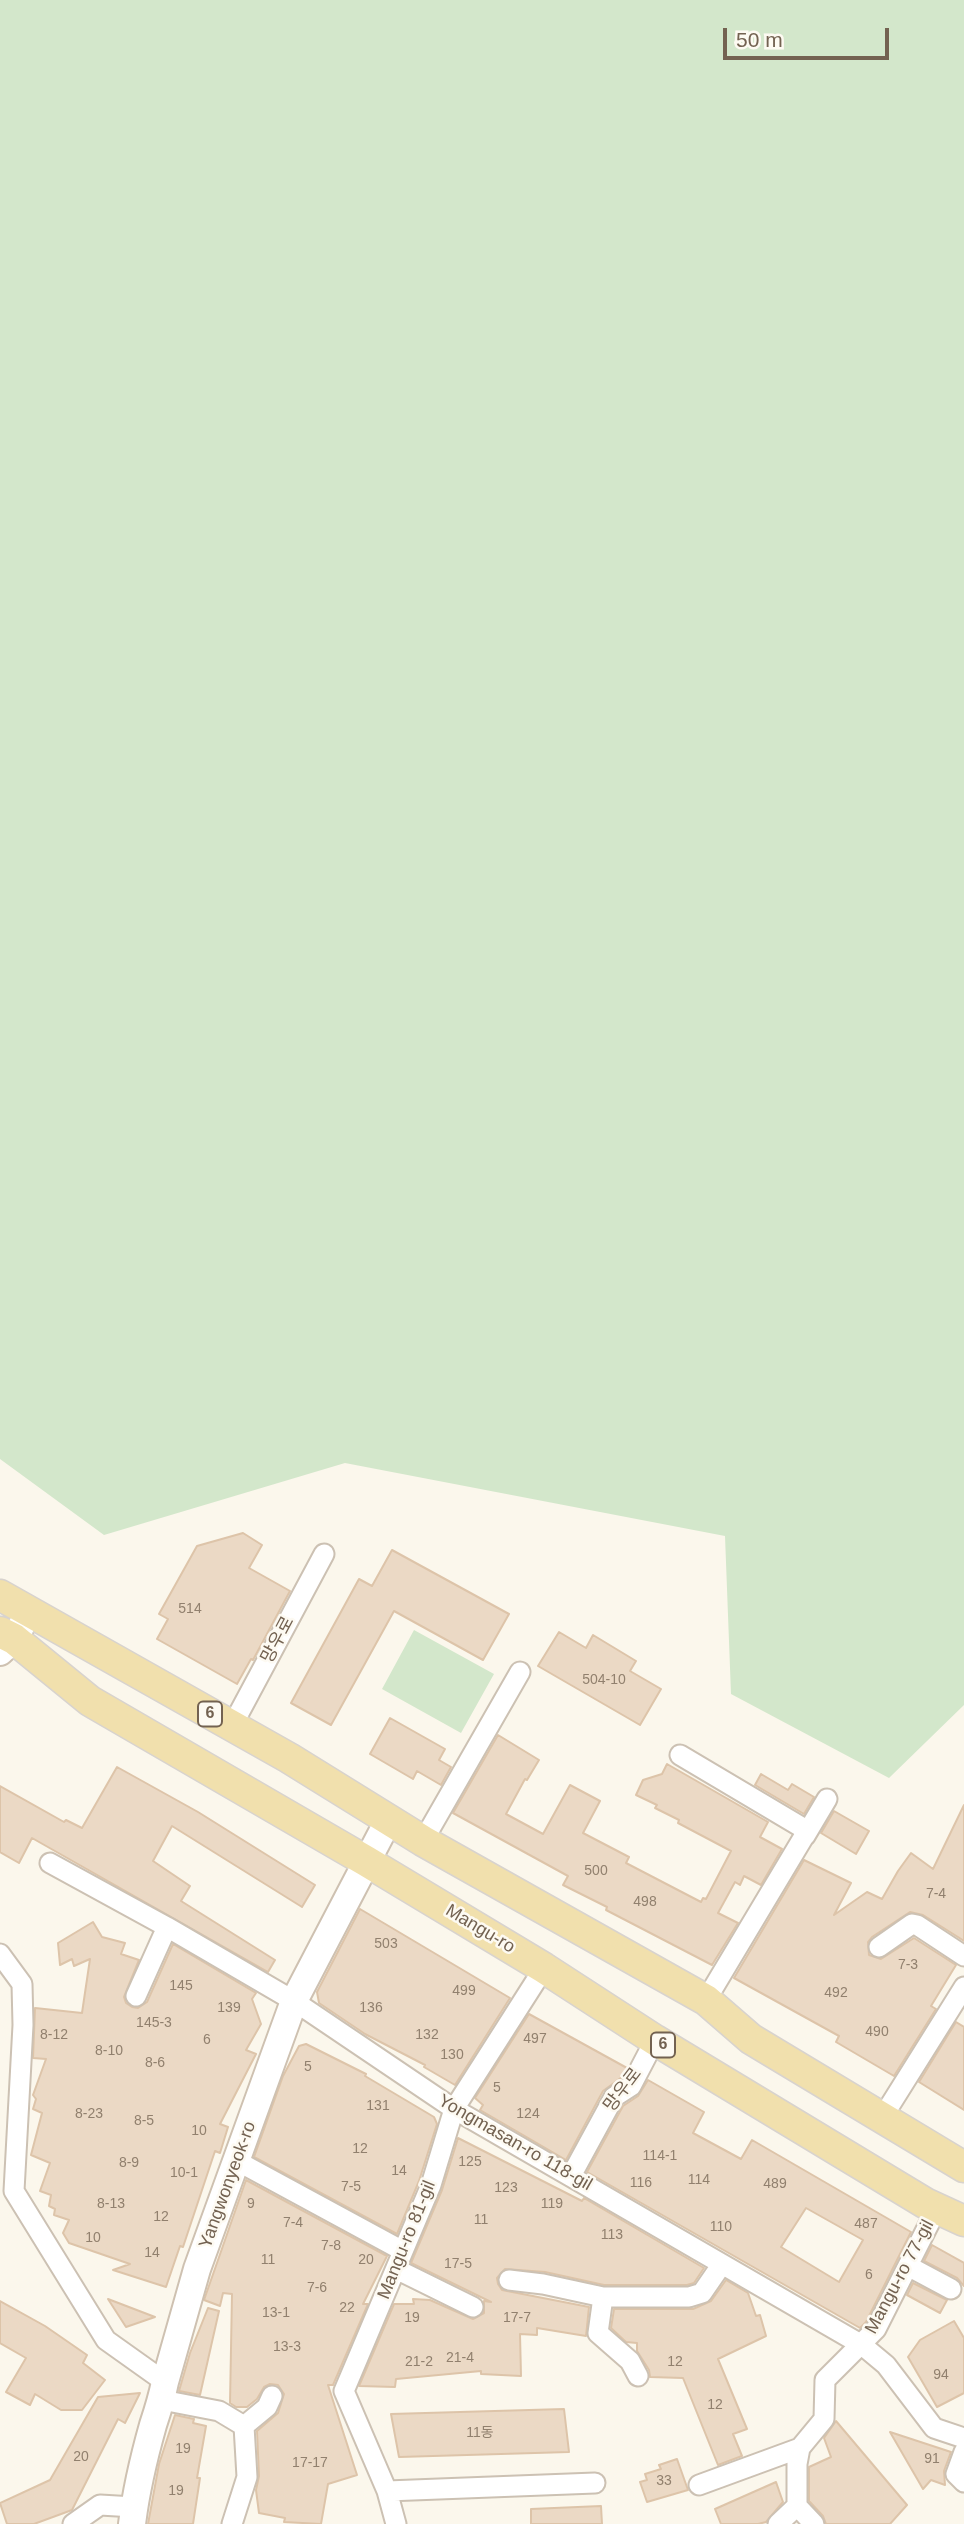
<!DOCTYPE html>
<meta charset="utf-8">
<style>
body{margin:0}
#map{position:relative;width:964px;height:2524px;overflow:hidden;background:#fbf7ec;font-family:Arial,sans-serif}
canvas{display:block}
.scale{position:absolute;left:723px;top:28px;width:166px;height:32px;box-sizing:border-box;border:4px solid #736251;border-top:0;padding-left:9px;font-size:21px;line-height:24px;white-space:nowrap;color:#736251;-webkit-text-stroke:5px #fdfaf2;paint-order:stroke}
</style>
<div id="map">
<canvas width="964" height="2524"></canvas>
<div class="scale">50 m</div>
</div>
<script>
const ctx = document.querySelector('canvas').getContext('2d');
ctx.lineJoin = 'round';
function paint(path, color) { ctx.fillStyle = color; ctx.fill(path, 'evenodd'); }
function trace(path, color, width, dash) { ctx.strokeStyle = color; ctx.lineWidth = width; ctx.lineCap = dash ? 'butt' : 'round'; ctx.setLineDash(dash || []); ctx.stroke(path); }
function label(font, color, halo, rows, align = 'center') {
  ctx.font = font + ' Arial,"Noto Sans KR",sans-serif'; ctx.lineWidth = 5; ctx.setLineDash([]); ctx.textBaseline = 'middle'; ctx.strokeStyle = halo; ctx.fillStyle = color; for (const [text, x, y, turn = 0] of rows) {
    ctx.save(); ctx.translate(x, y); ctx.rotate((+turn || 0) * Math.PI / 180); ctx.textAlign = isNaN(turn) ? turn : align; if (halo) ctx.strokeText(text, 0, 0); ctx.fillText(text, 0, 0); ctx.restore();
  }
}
const green = new Path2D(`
 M0 0H964V1705L889 1778 731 1694 725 1536 345 1463 104 1535 0 1459Z
 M414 1630 494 1674 461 1733 382 1689Z`);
const building = new Path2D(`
 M243 1533 262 1545 249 1568 290 1591 253 1660 251 1659 237 1684 157 1639 168 1619 159 1614 197 1546Z
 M392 1550 509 1614 483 1660 394 1611 331 1725 291 1703 359 1579 372 1586Z
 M559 1632 586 1648 593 1635 636 1661 630 1671 661 1689 640 1725 538 1666Z
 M390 1718 445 1749 439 1760 451 1767 441 1785 417 1771 413 1779 370 1754Z
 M498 1735 539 1760 527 1780 525 1779 506 1814 543 1834 570 1785 600 1801 583 1833 629 1857 626 1863 701 1902 703 1898 706 1899 731 1851 678 1823 679 1820 655 1808 657 1805 636 1795 643 1780 662 1774 667 1764 768 1822 760 1837 782 1849 761 1885 744 1876 740 1885 735 1882 718 1913 738 1923 712 1965 606 1910 607 1907 563 1885 568 1876 453 1813Z
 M117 1767 198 1812 315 1885 302 1907 172 1826 153 1861 190 1886 181 1901 275 1960 268 1972 32 1838 19 1863 0 1852V1786L64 1822 66 1820 82 1828Z
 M761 1774 788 1790 792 1784 814 1797 804 1814 755 1785Z
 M964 1805V1941L923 1915 910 1912 872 1937 868 1942 869 1955 881 1959 914 1938 956 1965 931 2006 936 2009 894 2076 836 2042 839 2036 734 1978 804 1860 851 1883 834 1915 867 1892 882 1899 898 1871 911 1853 933 1869Z
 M834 1811 869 1831 856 1854 821 1833Z
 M360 1909 510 1998 455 2085 424 2067 425 2065 365 2034 319 2003 317 1992Z
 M93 1922 102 1937 125 1943 121 1954 139 1960 124 1997 126 2003 132 2007 138 2008 147 2002 173 1944 256 1993 252 1999 261 2024 246 2050 256 2054 220 2124 228 2127 220 2153 215 2151 183 2247 180 2246 166 2287 113 2270 130 2264 69 2243 63 2233 69 2220 54 2215 55 2209 49 2206 51 2195 40 2191 50 2163 31 2155 42 2113 33 2109 36 2099 33 2095 46 2059 33 2058 35 2008 82 2013 90 1959 74 1966 72 1959 60 1965 58 1943Z
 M529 2014 627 2068 622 2077 603 2091 566 2160 480 2110 483 2105 475 2098Z
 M956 2022 964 2027V2110L919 2082Z
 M306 2044 366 2074 365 2076 434 2117 437 2124 419 2181 397 2234 254 2157 283 2076 299 2046Z
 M648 2080 704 2112 693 2133 741 2159 752 2140 911 2232 866 2322 860 2328 587 2172 623 2106 638 2096ZM806 2208 863 2240 839 2282 781 2247Z
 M458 2138 582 2201 584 2198 704 2268 694 2283 687 2285H604L545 2272 505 2269 497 2278 498 2284 502 2290 589 2307 586 2336 537 2328V2335L520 2334 521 2376 481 2374V2371L396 2379 395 2387 359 2386 394 2304H414L413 2299 430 2300 473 2319 484 2313V2301L491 2302 411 2263 442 2190Z
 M246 2180 387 2256 363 2304H368L333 2385H328L357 2475 328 2484 321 2524 284 2522 285 2518 259 2513 256 2490 259 2476 257 2431 278 2413 284 2394 278 2385 270 2384 264 2387 257 2399 247 2407H236L230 2403 232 2294 223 2293 220 2306 204 2300Z
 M932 2245 964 2263V2286L957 2278 924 2261Z
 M726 2280 748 2293 756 2316 760 2315 766 2336 718 2359 747 2429 733 2434 742 2456 718 2465 683 2378 650 2377 649 2370 637 2351V2343L626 2342 611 2328 614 2309H693L711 2301Z
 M913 2283 947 2300 940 2313 907 2295Z
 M108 2299 155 2317 126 2327Z
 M0 2301 45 2326 87 2355 83 2363 105 2380 82 2410H61L35 2394 30 2405 6 2392 26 2358 0 2343Z
 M208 2308 219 2311 200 2395 179 2391 190 2353Z
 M954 2321 964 2338V2393L937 2407 908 2357 920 2340Z
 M140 2393 125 2423 118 2419 72 2510 34 2524H7L0 2503 50 2480 98 2397Z
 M564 2409 569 2452 399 2457 391 2414Z
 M175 2415 194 2419 193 2423 206 2426 197 2478H200L193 2524H148L159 2464Z
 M836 2421 907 2505 890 2524H826L823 2516 809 2501V2467L831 2457 824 2438Z
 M890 2432 951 2452 944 2471 945 2485 931 2480 923 2489Z
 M677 2459 688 2490 647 2502 640 2482 647 2480 645 2474 661 2469 659 2465Z
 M776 2482 783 2502 766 2522 758 2524H721L715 2509Z
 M601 2506 602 2524H531V2509Z`);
const street = new Path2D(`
 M232 1726 324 1554
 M680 1755 803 1828 806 1833 706 2000
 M805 1836 827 1799
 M423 1841 520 1672
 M50 1863 167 1927 294 2001 454 2109 862 2345 886 2365 934 2428 964 2438
 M879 1947 912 1924 917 1925 964 1956
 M0 1954 22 1984 23 2025 14 2191 106 2340 165 2382
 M136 1996 167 1927
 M882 2118 964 1987
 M237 2161 403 2251
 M571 2176 614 2097 631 2086 655 2040
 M908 2266 951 2289
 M396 2269 473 2307
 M509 2280 543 2284 603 2297H689L702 2293 722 2264
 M603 2297 598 2333 630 2361 638 2376
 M162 2400 219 2411 244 2426 247 2477 232 2524
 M244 2426 267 2407 272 2396
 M964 2452 956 2474 964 2482
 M699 2485 800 2448
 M387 2491 595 2483
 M73 2524 100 2505 134 2507
 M396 2524 387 2491 344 2391 431 2185 454 2109 544 1968
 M778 2524 797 2506
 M814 2524 797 2506V2464L800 2448 824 2419 825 2380 876 2329 937 2208`);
const secondary = new Path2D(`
 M0 1652 14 1639 29 1612
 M132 2524C136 2491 144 2457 153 2425 158 2410 162 2397 165 2382L197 2269 294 2001 388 1821`);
const primary = new Path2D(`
 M0 1595 289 1758 423 1841 706 2000 751 2039 964 2167
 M0 1632 14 1639 90 1701 366 1861 544 1968 655 2040 925 2203 964 2221`);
const numberNames = [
 ["514",190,1609],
 ["504-10",604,1680],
 ["500",596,1871],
 ["7-4",936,1894],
 ["498",645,1902],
 ["503",386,1944],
 ["7-3",908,1965],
 ["145",181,1986],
 ["499",464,1991],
 ["492",836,1993],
 ["139",229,2008],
 ["136",371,2008],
 ["145-3",154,2023],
 ["490",877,2032],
 ["8-12",54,2035],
 ["132",427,2035],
 ["497",535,2039],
 ["6",207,2040],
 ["8-10",109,2051],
 ["130",452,2055],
 ["8-6",155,2063],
 ["5",308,2067],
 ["5",497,2088],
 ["131",378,2106],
 ["8-23",89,2114],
 ["124",528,2114],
 ["8-5",144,2121],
 ["10",199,2131],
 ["12",360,2149],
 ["114-1",660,2156],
 ["125",470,2162],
 ["8-9",129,2163],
 ["14",399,2171],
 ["10-1",184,2173],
 ["114",699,2180],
 ["116",641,2183],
 ["489",775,2184],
 ["7-5",351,2187],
 ["123",506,2188],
 ["8-13",111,2204],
 ["9",251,2204],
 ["119",552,2204],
 ["12",161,2217],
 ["11",481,2220],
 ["7-4",293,2223],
 ["487",866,2224],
 ["110",721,2227],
 ["113",612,2235],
 ["10",93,2238],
 ["7-8",331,2246],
 ["14",152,2253],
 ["11",268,2260],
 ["20",366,2260],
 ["17-5",458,2264],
 ["6",869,2275],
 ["7-6",317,2288],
 ["22",347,2308],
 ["13-1",276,2313],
 ["19",412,2318],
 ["17-7",517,2318],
 ["13-3",287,2347],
 ["21-4",460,2358],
 ["21-2",419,2362],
 ["12",675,2362],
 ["94",941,2375],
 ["12",715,2405],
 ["11동",480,2433],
 ["19",183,2449],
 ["20",81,2457],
 ["91",932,2459],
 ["17-17",310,2463],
 ["33",664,2481],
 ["19",176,2491]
];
const shields = [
 [210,1714,24],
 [663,2045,24]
];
const shieldNames = [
 ["6",210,1714],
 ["6",663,2045]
];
const streetNames = [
 ["망우로",278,1640,-62],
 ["Mangu-ro",480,1929,31],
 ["망우로",623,2090,-53],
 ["Yongmasan-ro 118-gil",515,2143,30],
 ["Yangwonyeok-ro",228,2185,-70],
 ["Mangu-ro 81-gil",407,2240,-68],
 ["Mangu-ro 77-gil",900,2277,-62]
];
paint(green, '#d3e7cb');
paint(building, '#ebd9c5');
trace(building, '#ddc4a9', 2);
trace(street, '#ccc1b3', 23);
trace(secondary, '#cec1b1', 30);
trace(primary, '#d8d3ce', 33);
trace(street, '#fff', 19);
trace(secondary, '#fff', 26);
trace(primary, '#f1e0ad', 30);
label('14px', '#91806e', null, numberNames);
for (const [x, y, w] of shields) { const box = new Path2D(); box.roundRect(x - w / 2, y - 12.5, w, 25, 5); ctx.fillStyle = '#fdfaf2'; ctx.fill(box); trace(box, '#736251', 2); }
label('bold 16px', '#736251', null, shieldNames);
label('18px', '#736251', '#fdfaf2', streetNames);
</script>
